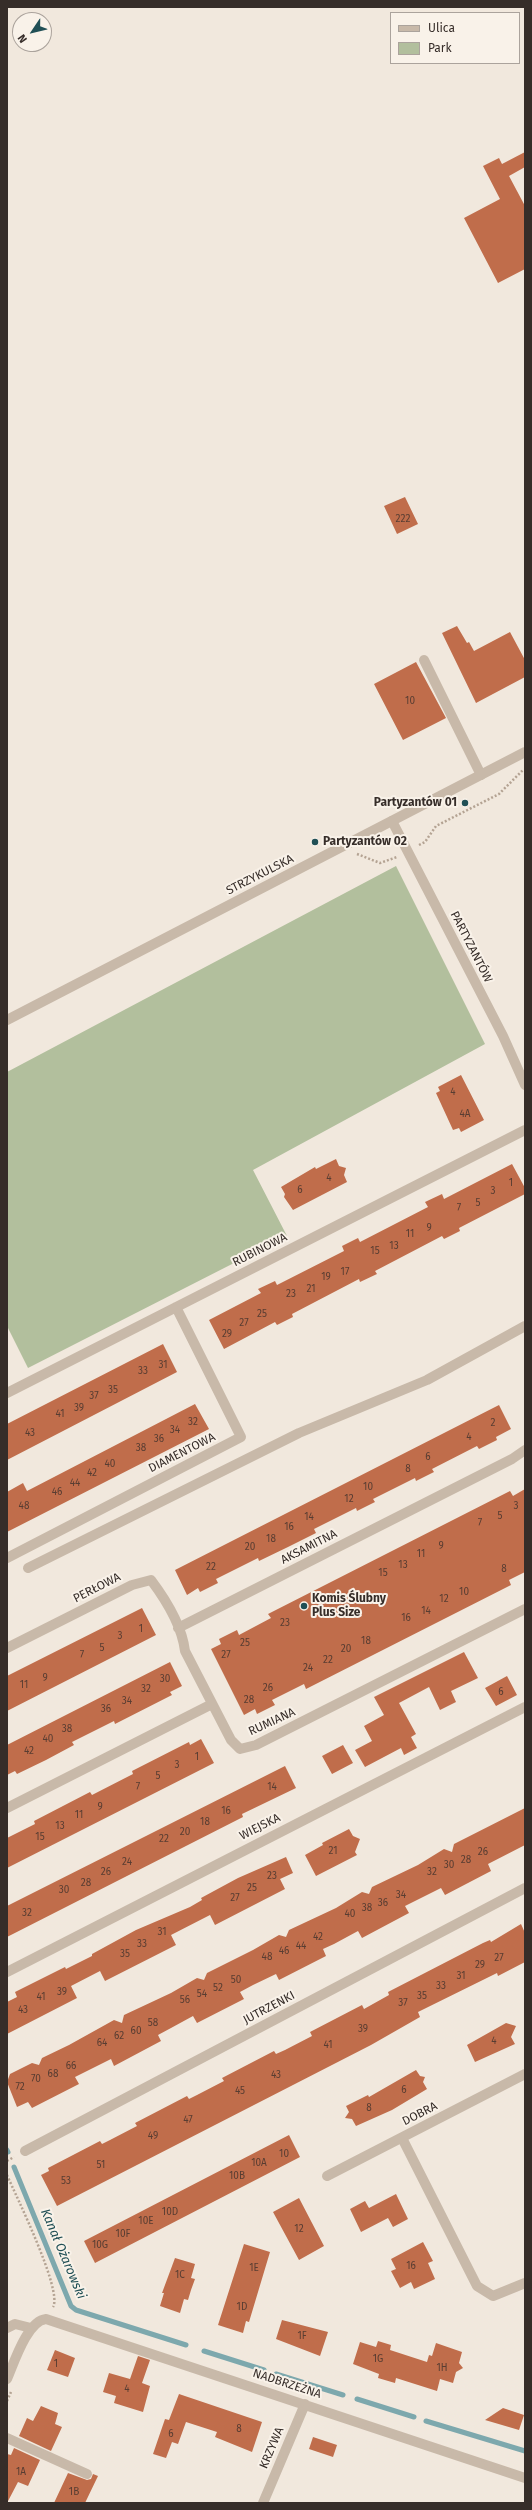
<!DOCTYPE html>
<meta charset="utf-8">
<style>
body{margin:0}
#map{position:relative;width:532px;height:2510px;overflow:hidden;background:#f1e8dd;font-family:"Fira Sans",sans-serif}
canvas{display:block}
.frame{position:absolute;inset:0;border:8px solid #362d29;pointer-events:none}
.legend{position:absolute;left:390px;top:12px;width:130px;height:52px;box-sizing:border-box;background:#f9f2e9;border:1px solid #aba39c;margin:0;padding:5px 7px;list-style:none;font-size:12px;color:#362d29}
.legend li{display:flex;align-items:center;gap:8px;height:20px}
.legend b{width:20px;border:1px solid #aba39c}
.north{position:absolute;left:12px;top:12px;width:40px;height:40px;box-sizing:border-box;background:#f9f2e9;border:1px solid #aba39c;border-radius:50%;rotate:235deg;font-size:11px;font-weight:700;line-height:16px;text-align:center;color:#362d29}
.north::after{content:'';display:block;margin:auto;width:14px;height:18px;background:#204f55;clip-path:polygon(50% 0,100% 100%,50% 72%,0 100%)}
</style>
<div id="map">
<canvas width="532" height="2510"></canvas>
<div class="frame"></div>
<ul class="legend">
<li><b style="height:5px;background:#c8b9a9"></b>Ulica</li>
<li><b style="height:11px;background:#b2bf9d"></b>Park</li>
</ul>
<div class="north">N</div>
</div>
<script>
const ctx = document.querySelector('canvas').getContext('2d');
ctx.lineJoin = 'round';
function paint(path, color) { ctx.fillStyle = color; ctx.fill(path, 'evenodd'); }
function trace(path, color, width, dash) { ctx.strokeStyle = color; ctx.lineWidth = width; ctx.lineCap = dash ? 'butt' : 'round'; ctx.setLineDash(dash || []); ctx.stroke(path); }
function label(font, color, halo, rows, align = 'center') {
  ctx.font = font + ' "Fira Sans",sans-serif'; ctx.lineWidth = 4; ctx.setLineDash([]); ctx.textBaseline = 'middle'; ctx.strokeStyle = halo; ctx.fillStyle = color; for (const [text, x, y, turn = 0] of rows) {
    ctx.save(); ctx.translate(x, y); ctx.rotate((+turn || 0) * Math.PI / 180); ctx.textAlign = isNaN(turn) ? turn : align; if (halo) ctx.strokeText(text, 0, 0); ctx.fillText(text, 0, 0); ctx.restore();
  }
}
const green = new Path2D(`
 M396 866 485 1044 253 1170 287 1236 28 1368 7 1326V1072Z`);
const stream = new Path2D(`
 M7 2150 8 2152
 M14 2167 71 2306 76 2310 186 2345
 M204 2351 264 2370
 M276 2374 343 2395
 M357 2399 414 2417
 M426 2421 525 2451`);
const building = new Path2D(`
 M525 152V167L509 176 525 206V269L498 283 464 218 500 199 483 166 499 158 502 164Z
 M405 497 418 524 397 534 384 506Z
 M457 626 467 643 469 642 474 651 510 632 525 660V677L476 703 442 633Z
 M416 662 446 718 403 740 374 684Z
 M461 1075 484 1120 461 1132 459 1128 453 1130 436 1093 440 1091 438 1087Z
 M336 1159 339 1166 346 1168 344 1175 347 1182 293 1210 284 1197 285 1194 281 1187 315 1167 316 1169Z
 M512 1164 525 1188V1194L459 1228 460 1231 444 1239 442 1236 375 1271 377 1274 360 1282 359 1279 292 1314 293 1317 277 1325 275 1322 224 1349 209 1320 261 1293 258 1289 275 1281 277 1285 344 1251 342 1246 358 1238 360 1242 428 1207 425 1202 442 1194 444 1199Z
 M163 1344 177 1372 7 1460V1424Z
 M195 1404 209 1429 7 1532V1492L23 1483 27 1491Z
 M499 1405 511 1429 496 1437 497 1440 479 1449 477 1446 432 1469 434 1472 416 1481 415 1478 373 1499 375 1502 357 1511 356 1508 314 1529 316 1533 288 1547 259 1561 258 1558 216 1579 218 1583 200 1592 198 1588 187 1595 175 1570Z
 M525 1489V1572L509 1580 511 1585 306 1689 304 1684 272 1700 275 1705 257 1714 255 1709 244 1715 211 1649 221 1644 219 1639 237 1630 239 1635 271 1618 268 1614 510 1491 513 1496Z
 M142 1608 156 1635 7 1711V1676Z
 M464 1652 478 1678 451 1691 456 1702 440 1710 429 1687 399 1703 416 1734 411 1737 417 1748 404 1755 401 1748 365 1767 355 1750 372 1741 364 1726 384 1715 374 1697Z
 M170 1662 182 1686 170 1692 172 1695 115 1724 114 1721 72 1742 74 1745 46 1760 17 1774 15 1771 7 1775V1745Z
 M507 1676 517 1695 496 1706 485 1688Z
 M201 1739 214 1763 7 1868V1838L35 1824 34 1821 90 1792 92 1795 133 1774 132 1771 189 1742 190 1745Z
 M343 1745 353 1763 332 1774 322 1756Z
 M285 1766 296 1788 242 1814 243 1817 7 1937V1906Z
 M525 1808V1845L488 1864 491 1871 445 1895 441 1888 405 1906 409 1913 362 1938 358 1931 334 1944 323 1949 326 1956 279 1980 276 1974 253 1985 240 1992 244 1999 197 2023 193 2016 171 2028 158 2035 161 2041 114 2066 111 2059 75 2077 79 2084 32 2108 28 2102 17 2107 7 2082 10 2074 32 2063 39 2065 42 2058 69 2045 114 2020 122 2023 124 2015 171 1993 197 1978 204 1980 207 1973 253 1950 279 1935 286 1937 289 1930 336 1908 362 1892 369 1894 372 1887 418 1865 444 1849 452 1852 454 1844Z
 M349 1829 353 1836 360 1839 355 1852 357 1855 316 1876 305 1855 323 1845 322 1843Z
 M286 1857 293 1873 280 1879 285 1889 215 1925 210 1915 171 1935 176 1945 105 1981 100 1971 71 1986 77 1998 7 2034V2002L17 1997 15 1992 65 1967 66 1969 92 1956V1954L136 1930 190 1907 202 1900 201 1898 238 1878Z
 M521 1924 525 1933V1962L498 1976 497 1973 418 2012 420 2017 371 2045 57 2206 41 2175 49 2171 48 2168 100 2141 102 2144 110 2140 137 2126 135 2123 187 2096 189 2099 197 2095 224 2081 222 2078 274 2051 276 2054 285 2050 312 2036 310 2032 362 2005 364 2009 389 1995 388 1992 483 1943 490 1940 491 1942Z
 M506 2023 516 2026 511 2037 515 2044 475 2062 467 2045Z
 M416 2070 420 2076 425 2077 423 2082 427 2089 392 2110 356 2126 352 2119 345 2118 349 2112 346 2106 368 2095 369 2097Z
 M289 2135 300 2157 95 2263 84 2241Z
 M396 2194 408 2219 393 2227 388 2218 361 2232 350 2209 365 2201 369 2208Z
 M299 2198 324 2246 299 2260 273 2212Z
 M423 2242 433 2261 428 2263 435 2279 414 2289 411 2282 400 2288 391 2271 396 2269 391 2259Z
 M244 2244 270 2252 249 2322 246 2321 243 2333 218 2325Z
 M175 2258 195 2264 191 2278 195 2279 191 2290 188 2300 184 2299 180 2313 160 2306 164 2293H162Z
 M282 2320 328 2332 320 2356 276 2339Z
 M378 2341 391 2345 390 2350 427 2362 429 2355 432 2356 436 2343 462 2352 459 2363 463 2368 456 2372 453 2383 440 2379 437 2391 396 2378 395 2383 378 2378 379 2374 353 2364 360 2342 376 2347Z
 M55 2350 75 2358 68 2377 47 2370Z
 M138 2356 150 2360 142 2383 150 2386 143 2412 114 2403 116 2396 103 2392 109 2373 130 2379Z
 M179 2394 262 2422 252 2452 215 2437 217 2432 186 2422 178 2444 172 2442 166 2458 153 2454 165 2419 169 2420Z
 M41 2406 58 2413 55 2424 62 2427 51 2451 19 2436 27 2418 33 2421Z
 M503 2408 524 2415 519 2430 485 2420Z
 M313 2437 337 2445 333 2457 309 2449Z
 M14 2448 40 2460 28 2486 18 2482 7 2503V2454L11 2455Z
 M68 2473 87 2480 91 2479 93 2474 98 2476 85 2503H54Z`);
const path = new Path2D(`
 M419 845 425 842 436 826 499 794 523 770
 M357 854 380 863 397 857
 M7 2161 14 2157
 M7 2175C16 2196 63 2291 53 2307
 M7 2401 11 2392`);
const service = new Path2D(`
 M424 660 481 775
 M28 1568 299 1433 427 1380 525 1326
 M402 2138 477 2286 493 2296 525 2283
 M7 2438 87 2474`);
const minor = new Path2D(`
 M392 821 503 1036 525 1085
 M7 1393 525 1130
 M7 1558 241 1437 176 1307
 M178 1628 512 1459 525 1450
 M7 1648 132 1585 151 1580C166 1600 182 1626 185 1651L231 1740 240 1749 256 1745 525 1609
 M7 1808 212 1704
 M7 1972 525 1707
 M25 2151 525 1888
 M327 2176 525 2074
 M7 2328 15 2324 31 2328
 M7 2379C14 2363 27 2321 46 2319L525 2478
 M263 2503 305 2404`);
const tertiary = new Path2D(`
 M7 1020 525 752`);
const markers = [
 [465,803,4,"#204f55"],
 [315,842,4,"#204f55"],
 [304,1606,4,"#204f55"]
];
const numberNames = [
 ["222",403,519],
 ["10",410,701],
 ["4",453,1092],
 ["4A",465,1114],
 ["4",329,1178],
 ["1",511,1183],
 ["6",300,1190],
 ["3",493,1191],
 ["5",478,1203],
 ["7",459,1208],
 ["9",429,1228],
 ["11",410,1234],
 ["13",394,1246],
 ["15",375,1251],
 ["17",345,1272],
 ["19",326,1277],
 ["21",311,1289],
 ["23",291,1294],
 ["25",262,1314],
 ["27",244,1323],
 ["29",227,1334],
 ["31",163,1365],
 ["33",143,1371],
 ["35",113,1390],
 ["37",94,1396],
 ["39",79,1408],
 ["41",60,1414],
 ["32",193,1422],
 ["2",493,1423],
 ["34",175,1430],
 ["43",30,1433],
 ["4",469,1437],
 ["36",159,1439],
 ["38",141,1448],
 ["6",428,1457],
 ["40",110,1464],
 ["8",408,1469],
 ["42",92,1473],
 ["44",75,1483],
 ["10",368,1487],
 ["46",57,1492],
 ["12",349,1499],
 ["48",24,1506],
 ["3",516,1506],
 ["5",500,1516],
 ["14",309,1517],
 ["7",480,1523],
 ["16",289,1527],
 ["18",271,1539],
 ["9",441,1546],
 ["20",250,1547],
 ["11",421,1554],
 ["13",403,1565],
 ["22",211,1567],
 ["8",504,1569],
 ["15",383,1573],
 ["10",464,1592],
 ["12",444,1599],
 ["14",426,1611],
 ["16",406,1618],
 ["23",285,1623],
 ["1",141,1629],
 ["3",120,1636],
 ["18",366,1641],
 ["25",245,1643],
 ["5",102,1648],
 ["20",346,1649],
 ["7",82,1655],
 ["27",226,1655],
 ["22",328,1660],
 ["24",308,1668],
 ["9",45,1678],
 ["30",165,1679],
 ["11",24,1685],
 ["26",268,1688],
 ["32",146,1689],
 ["6",501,1692],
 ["28",249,1700],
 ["34",127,1701],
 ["36",106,1709],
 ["38",67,1729],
 ["40",48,1739],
 ["42",29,1751],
 ["1",197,1757],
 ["3",177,1765],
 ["5",158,1776],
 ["7",138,1787],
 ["14",272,1787],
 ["9",100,1807],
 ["16",226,1811],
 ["11",79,1815],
 ["18",205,1822],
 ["13",60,1826],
 ["20",185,1832],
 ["15",40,1837],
 ["22",164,1839],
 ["21",333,1851],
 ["26",483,1852],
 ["28",466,1860],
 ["24",127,1862],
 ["30",449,1865],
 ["26",106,1872],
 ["32",432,1872],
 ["23",272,1876],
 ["28",86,1883],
 ["25",252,1888],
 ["30",64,1890],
 ["34",401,1895],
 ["27",235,1898],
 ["36",383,1903],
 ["38",367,1908],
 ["32",27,1913],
 ["40",350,1914],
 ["31",162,1932],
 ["42",318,1937],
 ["33",142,1944],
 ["44",301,1946],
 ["46",284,1951],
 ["35",125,1954],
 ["48",267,1957],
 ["27",499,1958],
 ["29",480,1965],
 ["31",461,1976],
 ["50",236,1980],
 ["33",441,1986],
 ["52",218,1988],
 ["39",62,1992],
 ["54",202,1994],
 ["35",422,1996],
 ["41",41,1997],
 ["56",185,2000],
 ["37",403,2003],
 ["43",23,2010],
 ["58",153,2023],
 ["39",363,2029],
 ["60",136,2031],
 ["62",119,2036],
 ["4",494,2041],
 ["64",102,2043],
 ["41",328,2045],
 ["66",71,2066],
 ["68",53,2074],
 ["43",276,2075],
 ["70",36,2079],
 ["72",20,2087],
 ["6",404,2090],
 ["45",240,2091],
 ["8",369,2108],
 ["47",188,2120],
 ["49",153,2136],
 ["10",284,2154],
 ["10A",259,2163],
 ["51",101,2165],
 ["10B",237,2176],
 ["53",66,2181],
 ["10D",170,2212],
 ["10E",146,2221],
 ["12",299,2229],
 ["10F",123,2234],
 ["10G",100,2245],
 ["16",411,2266],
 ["1E",254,2268],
 ["1C",180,2275],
 ["1D",242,2307],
 ["1F",302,2336],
 ["1G",378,2359],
 ["1",56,2364],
 ["1H",442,2368],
 ["4",127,2389],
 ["8",239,2429],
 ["6",171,2434],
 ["1A",21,2472],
 ["1B",74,2492]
];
const poiNames = [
 ["Partyzantów 01",457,803,"right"],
 ["Partyzantów 02",323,842],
 ["Komis Ślubny",312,1599],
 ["Plus Size",312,1613]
];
const streetNames = [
 ["STRZYKULSKA",260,875,-27],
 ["PARTYZANTÓW",471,947,63],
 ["RUBINOWA",260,1250,-27],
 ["DIAMENTOWA",182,1453,-27],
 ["AKSAMITNA",309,1547,-27],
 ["PERŁOWA",97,1588,-27],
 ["RUMIANA",272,1722,-25],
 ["WIEJSKA",260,1827,-27],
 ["JUTRZENKI",269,2008,-28],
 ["DOBRA",420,2114,-27],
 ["NADBRZEŻNA",287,2384,18],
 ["KRZYWA",272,2448,-67]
];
const waterNames = [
 ["Kanał Ożarowski",63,2254,67]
];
paint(green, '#b2bf9d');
trace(stream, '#7da8ad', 5);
paint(building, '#c06d4b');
trace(path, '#b4a393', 2.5, [2, 2]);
trace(service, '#c8b9a9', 10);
trace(minor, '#c8b9a9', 10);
trace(tertiary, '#c8b9a9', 10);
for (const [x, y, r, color] of markers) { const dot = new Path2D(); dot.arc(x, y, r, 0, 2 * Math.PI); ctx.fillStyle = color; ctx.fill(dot); trace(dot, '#f9f2e9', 1.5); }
label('10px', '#583d32', null, numberNames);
label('bold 12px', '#362d29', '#f9f2e9', poiNames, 'left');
label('12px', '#362d29', '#f9f2e9', streetNames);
label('italic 13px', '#204f55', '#f9f2e9', waterNames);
</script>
